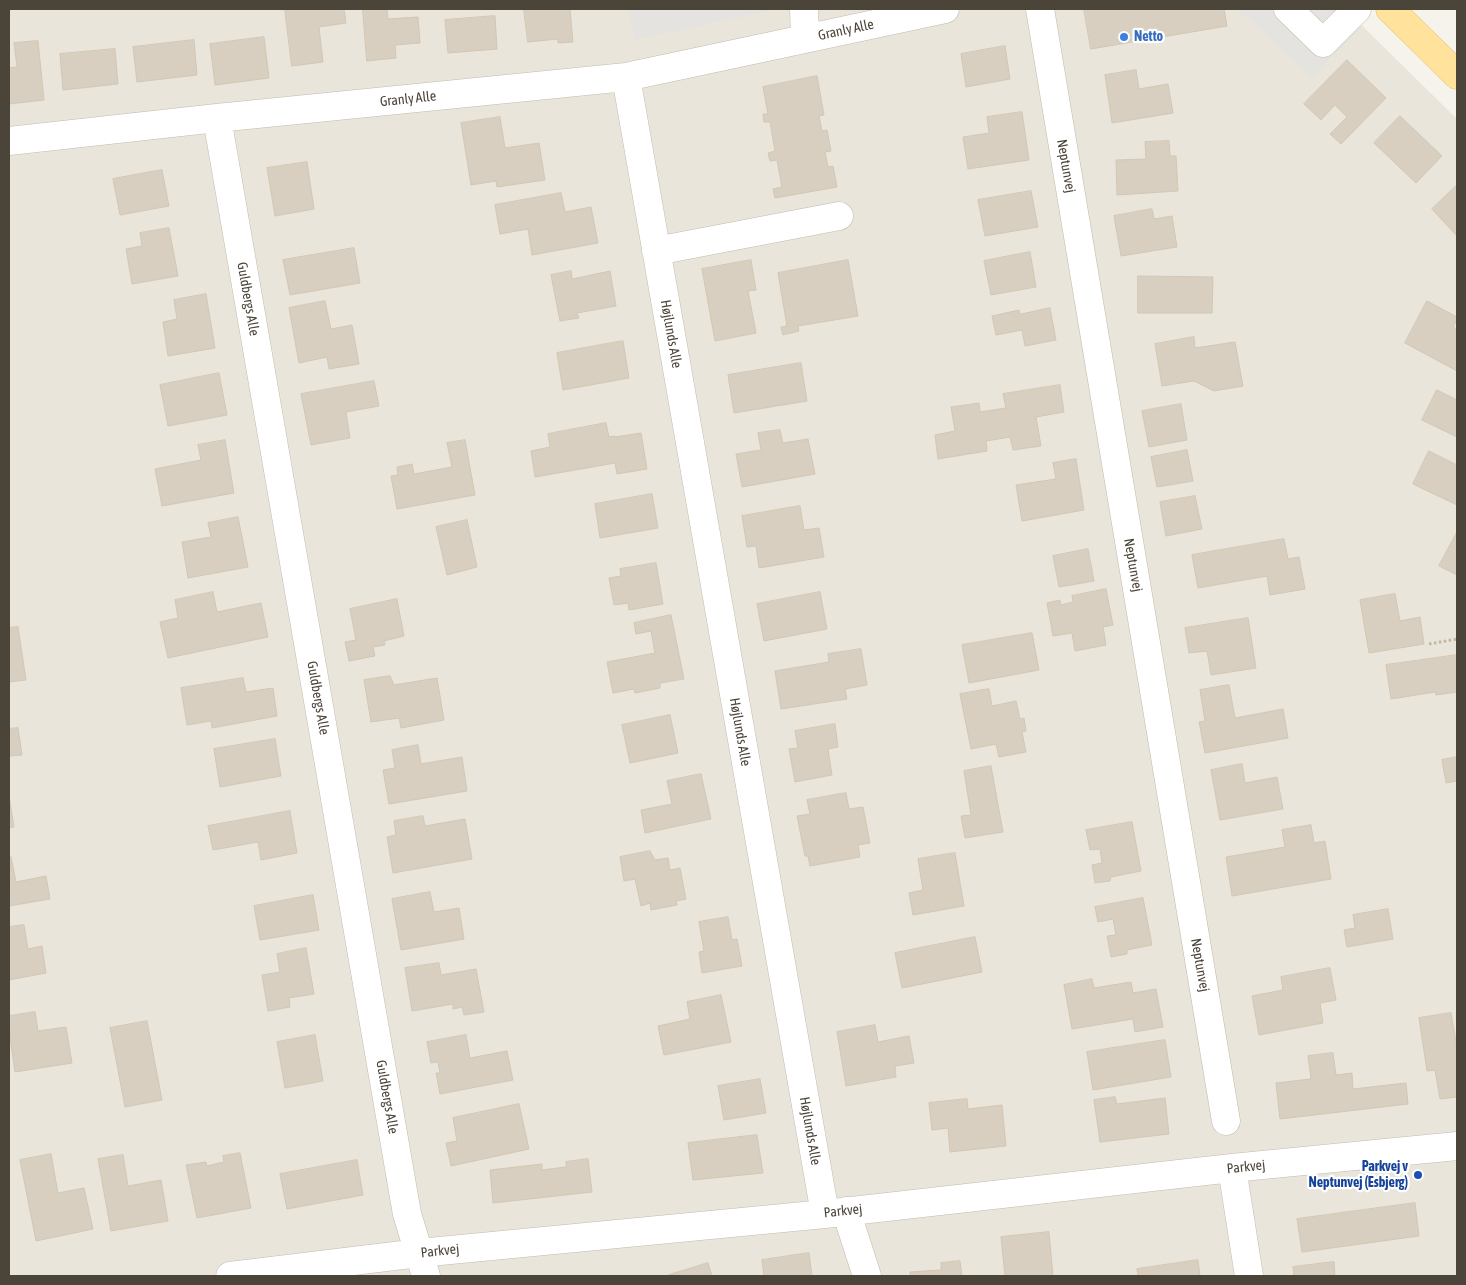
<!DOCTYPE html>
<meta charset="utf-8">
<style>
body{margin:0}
#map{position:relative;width:1466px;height:1285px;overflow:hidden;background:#f6f3ec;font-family:"Asap Condensed",sans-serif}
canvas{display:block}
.frame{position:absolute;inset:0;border:10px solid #4b4439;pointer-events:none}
</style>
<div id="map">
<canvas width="1466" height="1285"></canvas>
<div class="frame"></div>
</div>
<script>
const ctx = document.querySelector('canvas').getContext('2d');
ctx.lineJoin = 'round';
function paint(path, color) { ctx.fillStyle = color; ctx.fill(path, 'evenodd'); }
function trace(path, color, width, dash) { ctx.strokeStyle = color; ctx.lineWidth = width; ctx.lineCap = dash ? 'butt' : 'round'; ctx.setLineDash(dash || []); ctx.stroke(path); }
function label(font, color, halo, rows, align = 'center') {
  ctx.font = font + ' "Asap Condensed",sans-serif'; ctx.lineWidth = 4.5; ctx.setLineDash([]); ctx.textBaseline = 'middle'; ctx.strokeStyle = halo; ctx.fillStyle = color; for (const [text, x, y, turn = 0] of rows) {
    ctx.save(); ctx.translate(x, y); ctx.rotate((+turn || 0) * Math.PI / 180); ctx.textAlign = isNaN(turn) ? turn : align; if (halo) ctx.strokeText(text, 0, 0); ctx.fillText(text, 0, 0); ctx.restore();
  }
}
const residential = new Path2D(`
 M9 9H1345L1457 119V1276H9Z`);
const parking = new Path2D(`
 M628 9H774V10L635 40Z
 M1237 9H1342L1361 27 1312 77Z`);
const building = new Path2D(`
 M285 9H344L346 23 319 27 323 62 292 66Z
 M363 9H387L388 19 418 17 420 43 395 45 396 58 367 61Z
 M524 9H570L573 42 558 43V39L528 42Z
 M1084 9H1224L1227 26 1091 49Z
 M495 16 497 49 448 53 445 20Z
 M264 37 269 78 215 85 210 44Z
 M194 40 197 75 137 82 133 47Z
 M38 41 44 100 9 104V68L17 67 14 43Z
 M1005 46 1010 79 966 87 961 54Z
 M115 49 118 84 63 90 60 54Z
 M1347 60 1386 98 1341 144 1330 134 1347 117 1335 105 1321 120 1304 104Z
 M1136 70 1139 89 1168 84 1173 113 1112 123 1105 75Z
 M817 76 824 115 819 116 822 131 827 130 831 151 825 152 828 167 833 166 837 187 775 198 773 189 782 187 777 160 770 161 768 153 775 151 770 122H764L763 114H768L763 87Z
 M1022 112 1029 160 968 169 963 137 989 133 987 117Z
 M1400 116 1442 156 1416 183 1374 143Z
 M500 117 505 148 539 143 545 180 497 187 496 181 471 185 461 123Z
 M1169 141 1170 156H1176L1178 191 1117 195 1116 160 1146 159 1145 142Z
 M307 162 314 209 275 216 267 168Z
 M162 170 169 206 120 215 113 179Z
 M1457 185V236L1432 209Z
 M1031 191 1038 227 985 236 978 200Z
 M561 193 565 212 591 207 598 243 532 255 528 229 500 234 495 205Z
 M1152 209 1154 219 1172 216 1177 247 1121 256 1114 216Z
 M169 228 178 276 132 284 126 249 142 246 140 233Z
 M354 248 360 283 290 295 283 260Z
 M1030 252 1036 287 991 295 984 261Z
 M751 260 756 290 748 291 756 333 715 341 702 269Z
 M848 260 858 316 798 326 799 331 783 335 781 327 787 326 778 273Z
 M571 271 572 279 610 271 616 306 577 313 579 318 560 321 551 275Z
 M1138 276 1213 277 1212 313H1138Z
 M206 294 215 348 168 356 163 322 177 319 174 300Z
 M325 301 331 329 352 325 359 364 329 369 327 357 299 363 289 308Z
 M1427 301 1457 317V320L1453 327 1457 329V371L1405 343Z
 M1050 308 1056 340 1025 346 1022 330 996 335 992 316 1019 310 1020 314Z
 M1194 337 1195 348 1235 342 1243 386 1214 391 1194 381 1162 386 1155 344Z
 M623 341 629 378 563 390 557 353Z
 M801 363 807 401 734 413 728 375Z
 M219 373 227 415 168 426 160 385Z
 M374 381 379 406 346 412 350 438 311 445 301 394Z
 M1060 385 1064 412 1036 417 1041 446 1013 450 1010 437 986 441 987 451 938 459 935 435 955 431 951 407 979 403 980 412 1006 408 1003 394Z
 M1437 390 1457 400V437L1422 420Z
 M1181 404 1187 440 1149 447 1142 411Z
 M606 423 609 437 615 436V437L641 433 647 469 617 474 615 463 535 477 531 451 550 447 548 434Z
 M780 430 783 443 808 439 815 474 742 487 736 454 761 450 758 433Z
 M225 440 234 493 162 506 155 469 201 460 198 445Z
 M465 440 475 495 397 509 391 476 398 475 397 467 412 464 414 474 452 467 447 443Z
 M1187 450 1193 481 1157 487 1151 457Z
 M1429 451 1457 465V505L1413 484Z
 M1076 459 1084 510 1022 521 1016 485 1056 479 1053 463Z
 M652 494 658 528 600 538 595 504Z
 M1195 496 1202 529 1166 536 1160 502Z
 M800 506 804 530 819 528 824 557 759 568 756 546 747 547 742 516Z
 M238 517 248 567 188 578 182 542 211 537 208 523Z
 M467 520 477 567 447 575 436 527Z
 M1457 532V575L1439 566Z
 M1284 539 1288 559 1299 557 1305 589 1270 595 1267 576 1198 588 1192 555Z
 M1088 549 1094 581 1059 587 1053 556Z
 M656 563 663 604 629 610 628 603 614 605 609 578 621 576 620 569Z
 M1106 589 1113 625 1103 627 1106 645 1075 651 1072 633 1053 636 1047 603 1060 600 1061 605 1073 602 1072 596Z
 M213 592 217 612 261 603 268 637 168 658 160 622 178 618 175 600Z
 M820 592 827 629 764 641 757 604Z
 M1395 594 1400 621 1420 617 1424 644 1369 653 1360 600Z
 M397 599 404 636 384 641 385 645 373 647 375 656 349 661 345 642 356 640 350 609Z
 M671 615 684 679 660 683V688L635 693 634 689 613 693 607 662 655 653 651 631 636 634 634 623Z
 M1248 618 1256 668 1211 675 1207 651 1189 653 1185 628Z
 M18 627 26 680 9 682V628Z
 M1032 633 1039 670 969 683 962 645Z
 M861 649 867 685 845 689 847 699 781 709 775 671 829 662 828 654Z
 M1457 655V692L1436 695 1435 692 1391 699 1386 665Z
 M390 676 394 685 437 678 444 720 401 728 399 718 371 722 364 680Z
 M243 678 246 692 273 688 277 716 212 728 211 721 187 725 181 688Z
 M1229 685 1235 718 1283 709 1288 738 1205 753 1199 722 1205 721 1200 690Z
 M989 689 992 706 1016 701 1020 719 1024 718 1026 731 1022 732 1026 752 999 757 996 744 971 749 960 694Z
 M670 715 678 753 630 763 622 725Z
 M835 724 838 747 828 749 832 775 795 782 789 749 798 748 795 731Z
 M18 728 22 755 9 756V729Z
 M275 739 281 776 220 787 214 749Z
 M418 745 421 764 462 757 467 791 389 804 383 770 395 768 392 750Z
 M1457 757V781L1446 783 1442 760Z
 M1242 764 1245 783 1277 777 1283 809 1220 820 1211 770Z
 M991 766 1003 832 965 838 961 816 971 815 964 771Z
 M701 774 711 819 645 833 641 810 672 804 667 781Z
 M846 793 849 809 863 807 870 843 858 845 860 857 810 866 808 856H805L797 816 810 814 807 800Z
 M9 796 14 827 9 828Z
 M290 811 297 853 261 860 258 842 213 850 208 826Z
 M423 816 425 826 465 819 472 859 393 873 387 837 396 835 394 821Z
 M1132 822 1141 871 1111 877 1110 881 1095 883 1092 865 1102 863 1100 849 1090 850 1086 830Z
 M1311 825 1314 843 1325 841 1331 879 1232 896 1226 857 1285 847 1282 830Z
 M650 851 655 860 668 858 670 870 680 868 686 899 676 901 677 905 651 910 650 903 641 906 635 879 624 881 620 857Z
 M955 853 964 906 913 915 909 893 923 890 918 859Z
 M11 857 16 882 46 876 50 899 9 906V858Z
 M430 892 434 912 459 908 464 939 401 950 392 899Z
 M313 895 319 930 260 940 254 906Z
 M1143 898 1152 945 1127 950V954L1111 957 1107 936 1116 935 1113 919 1098 922 1095 907Z
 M1388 909 1393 939 1347 947 1344 930 1355 928 1353 915Z
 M728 917 732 940 737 939 742 966 702 973 699 952 704 951 699 922Z
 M24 925 28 949 42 946 46 973 9 980V927Z
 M975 937 982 972 902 988 895 953Z
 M306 948 314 994 289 998 290 1007 268 1011 262 975 280 972 277 954Z
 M439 963 441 975 476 969 484 1012 464 1015 462 1007 453 1009V1004L412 1011 405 968Z
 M1330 968 1336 1000 1320 1003 1323 1023 1259 1035 1252 996 1283 990 1281 977Z
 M1092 979 1094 988 1131 982 1133 993 1156 989 1163 1027 1135 1032 1133 1019 1072 1029 1064 985Z
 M721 995 731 1042 664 1055 658 1026 690 1019 687 1002Z
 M35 1012 38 1031 66 1027 72 1063 15 1072 9 1030V1016Z
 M1451 1013 1457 1048V1097L1440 1099 1435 1070 1427 1071 1419 1018Z
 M147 1021 162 1100 125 1107 110 1028Z
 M875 1025 878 1042 909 1036 914 1063 895 1066 896 1077 846 1086 837 1032Z
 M315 1035 323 1081 285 1088 277 1042Z
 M466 1035 470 1058 507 1051 513 1080 440 1094 436 1073H440L438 1062 431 1063 427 1042Z
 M1165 1040 1171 1077 1093 1090 1087 1052Z
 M1333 1053 1336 1075 1352 1073 1353 1089 1406 1083 1408 1104 1280 1119 1276 1083 1311 1079 1308 1056Z
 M760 1079 766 1113 724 1120 718 1086Z
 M1115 1097 1117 1104 1165 1098 1169 1134 1100 1142 1094 1100Z
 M967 1099 968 1109 1002 1105 1006 1146 950 1152 948 1128 932 1130 929 1103Z
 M519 1104 529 1149 451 1166 446 1143 457 1141 453 1118Z
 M757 1135 763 1173 693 1180 688 1143Z
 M240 1153 251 1208 197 1218 186 1165 206 1162 207 1166 224 1162 223 1156Z
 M51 1154 58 1193 84 1188 93 1229 36 1241 20 1160Z
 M123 1155 128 1186 161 1180 168 1221 111 1231 98 1159Z
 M588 1159 592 1192 493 1203 490 1170 542 1164V1170L566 1167V1162Z
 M357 1160 363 1195 287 1209 280 1174Z
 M1415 1203 1419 1236 1302 1252 1297 1219Z
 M1049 1232 1053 1276H1005L1001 1237Z
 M809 1253 812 1276H764L762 1260Z
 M1198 1260 1200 1276H1138L1137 1269Z
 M960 1261 962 1276H910V1272L941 1270V1263Z
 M1334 1262 1335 1276H1294L1293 1267Z
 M708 1263 712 1276H670L669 1275Z`);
const path = new Path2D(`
 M1429 644 1457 639`);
const minor = new Path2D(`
 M804 9 805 39
 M1040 9 1226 1121
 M1288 9 1323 43 1357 9
 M626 77 825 1214
 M217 118 407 1214 426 1276
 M9 141 217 118 626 77 945 9
 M656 251 839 216
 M1232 1168 1249 1276
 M846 1211 867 1276
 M230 1276 419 1253 825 1214 1232 1168 1457 1146`);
const major = new Path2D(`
 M1390 9 1457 75`);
const markers = [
 [1124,37,5,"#3f7fe0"],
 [1418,1175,5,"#1a4fb4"]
];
const streetNames = [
 ["Granly Alle",846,30,-12],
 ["Granly Alle",408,99,-6],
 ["Neptunvej",1066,166,80],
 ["Guldbergs Alle",248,299,80],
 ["Højlunds Alle",671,334,80],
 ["Neptunvej",1133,565,80],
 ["Guldbergs Alle",318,698,80],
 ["Højlunds Alle",740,732,80],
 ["Neptunvej",1200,965,80],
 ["Guldbergs Alle",387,1097,80],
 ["Højlunds Alle",810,1131,80],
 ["Parkvej",1246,1167,-6],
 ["Parkvej",843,1211,-6],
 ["Parkvej",440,1251,-6]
];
const shopNames = [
 ["Netto",1134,37]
];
const transitNames = [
 ["Parkvej v",1408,1167],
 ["Neptunvej (Esbjerg)",1408,1183]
];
paint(residential, '#eae5da');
paint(parking, '#e5e3e0');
paint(building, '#d8cfc1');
trace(building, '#d3c7b4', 1);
trace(minor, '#c2bbae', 29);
trace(major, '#e6c16a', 29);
trace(path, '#c4b79f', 3, [2.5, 2.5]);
trace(minor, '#fff', 28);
trace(major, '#ffe39c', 28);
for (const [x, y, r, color] of markers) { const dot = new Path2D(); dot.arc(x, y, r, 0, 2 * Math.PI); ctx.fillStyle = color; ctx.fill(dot); trace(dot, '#fff', 2); }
label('14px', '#4b4439', '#fff', streetNames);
label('bold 14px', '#366cbe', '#fff', shopNames, 'left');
label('bold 14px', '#164399', '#fff', transitNames, 'right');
</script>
